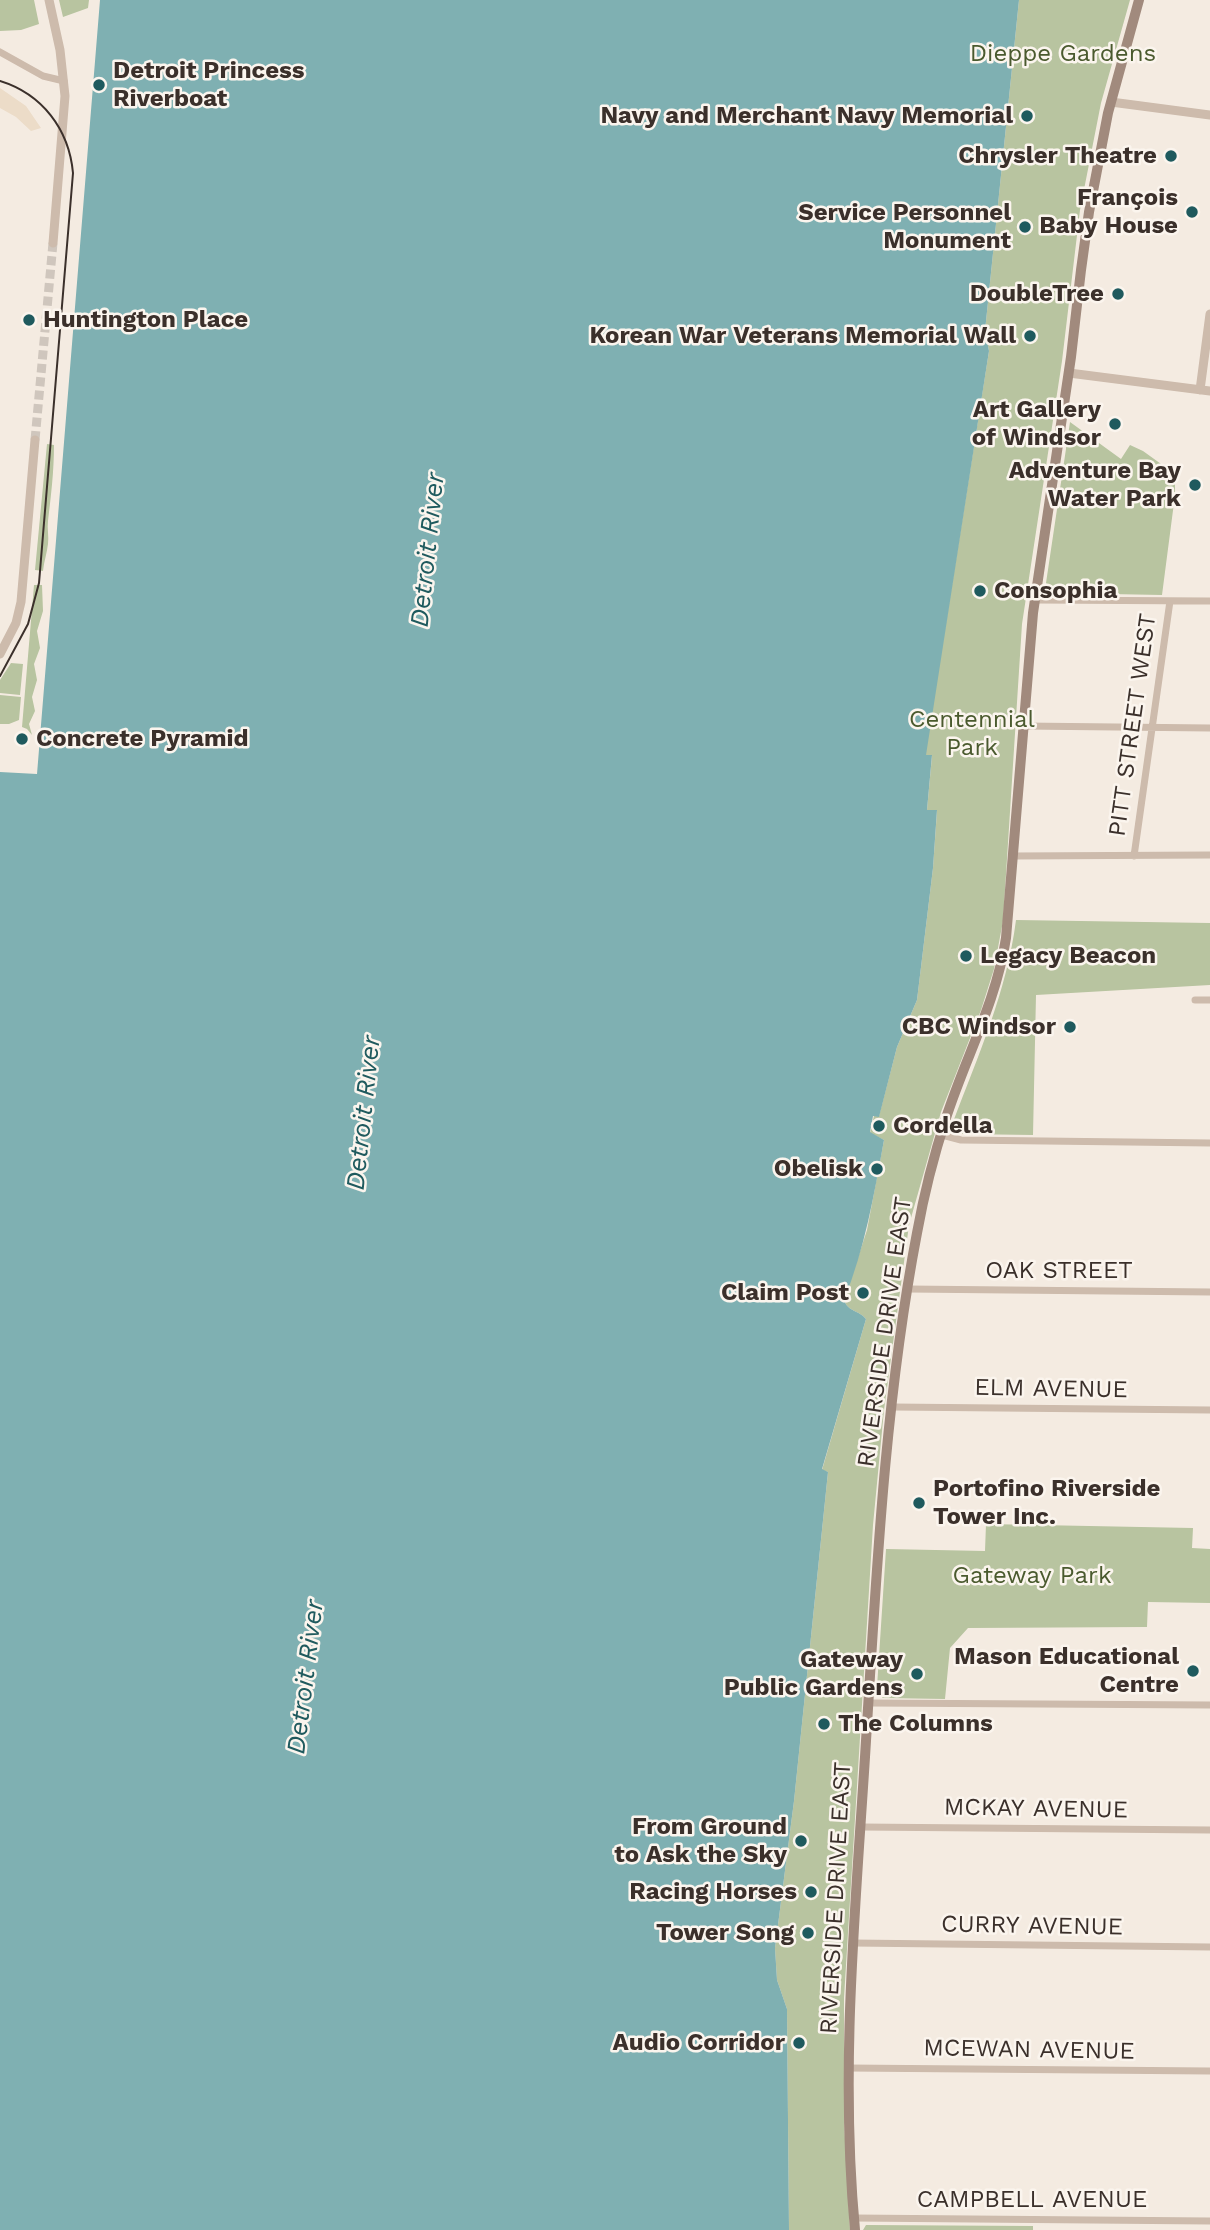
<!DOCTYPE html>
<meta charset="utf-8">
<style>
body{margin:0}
canvas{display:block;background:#f4ebe1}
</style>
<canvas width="1210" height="2230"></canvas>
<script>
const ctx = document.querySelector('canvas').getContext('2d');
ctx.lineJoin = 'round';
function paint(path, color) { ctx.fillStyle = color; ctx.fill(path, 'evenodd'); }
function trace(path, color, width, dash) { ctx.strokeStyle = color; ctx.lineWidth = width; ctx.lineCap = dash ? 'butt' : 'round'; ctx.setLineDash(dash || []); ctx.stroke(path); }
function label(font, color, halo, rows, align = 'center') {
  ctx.font = font + ' "Work Sans",sans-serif'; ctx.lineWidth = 5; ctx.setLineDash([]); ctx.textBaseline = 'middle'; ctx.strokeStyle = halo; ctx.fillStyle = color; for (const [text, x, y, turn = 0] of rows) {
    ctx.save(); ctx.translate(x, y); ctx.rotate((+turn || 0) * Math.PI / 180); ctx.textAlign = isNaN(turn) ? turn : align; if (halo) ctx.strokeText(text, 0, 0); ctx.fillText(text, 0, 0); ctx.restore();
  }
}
const green = new Path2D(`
 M0 0H34L39 24 21 30 0 31Z
 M59 0H89L88 8 63 17Z
 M1019 0H1130L1101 103 1080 210 1062 361 1022 624 1003 921 994 969 981 1010 941 1112 909 1225 884 1410 873 1525 844 1998V2121L850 2230H789L787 2009 777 1980 775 1948 794 1801 828 1472 822 1470 866 1319C859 1310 848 1312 844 1300L867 1230 884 1140 870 1133 874 1116H879L897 1047 917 1000 933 868 937 811 927 810 932 756 925 755 989 351 985 331Z
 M1070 422 1121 459 1130 445 1143 451 1175 474V495L1162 595 1056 593 1049 590 1046 583Z
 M47 444 54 445C54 471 51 496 48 521 47 529 49 536 48 544 47 553 44 561 43 571L35 570Z
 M34 585H42L43 611 37 631 40 648 34 664 37 680 32 697 35 711 29 724 32 735 27 729 22 727Z
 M11 663 23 664 20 695 0 693V680Z
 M0 695 21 697 19 720 9 724H0Z
 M1016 920 1210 923V985L1036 995 1033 1135 962 1134 954 1128 953 1122C978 1056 1007 991 1016 920Z
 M986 1524 1193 1528 1192 1548 1210 1549V1603L1148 1602 1147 1627 968 1628 950 1648 945 1699 883 1698 878 1694 877 1687 886 1549 985 1551Z
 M866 2225 1033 2226V2230H863Z`);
const plaza = new Path2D(`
 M0 88 26 106 41 128 31 131 16 117 0 108Z`);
const water = new Path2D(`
 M100 0H1019L985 331 989 351 926 755H932L927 810H937L933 868 917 1000 897 1047 879 1117 873 1116 870 1132 884 1140C874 1195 865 1248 844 1300 848 1312 859 1310 866 1319L822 1469 828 1472 794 1801 775 1948 777 1980 787 2009 789 2230H0V772L37 774Z`);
const tertiaryTunnel = new Path2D(`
 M35 440 53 243`);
const minor = new Path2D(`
 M0 52 43 76 64 81
 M1035 600 1210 601
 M1023 726 1210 728
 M1013 856 1210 855
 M1134 856 1170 601
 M1195 1000H1210
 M942 1135 961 1140 1210 1143
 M908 1289 1210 1292
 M893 1407 1210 1410
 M869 1703 1210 1705
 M861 1827 1210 1830
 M853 1943 1210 1947
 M848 2068 1210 2071
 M854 2218 1210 2221`);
const tertiary = new Path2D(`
 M49 0 60 50 65 96 53 243
 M1111 102 1210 115
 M1069 373 1210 391
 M1200 390 1210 314
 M0 654 16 623 21 602 35 440`);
const secondary = new Path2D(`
 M855 2230C840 2072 855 1914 865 1757 876 1582 884 1405 917 1233 924 1194 934 1155 946 1118 966 1056 996 1003 1006 938L1033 613 1071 357 1081 270 1089 212 1108 113 1139 0`);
const tram = new Path2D(`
 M0 81C42 94 69 129 73 173L39 583 28 624 0 676`);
const markers = [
 [99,85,7,"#1f5a5e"],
 [1027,116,7,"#1f5a5e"],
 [1171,156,7,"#1f5a5e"],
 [1192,212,7,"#1f5a5e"],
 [1025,227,7,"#1f5a5e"],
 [1118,294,7,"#1f5a5e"],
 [29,320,7,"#1f5a5e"],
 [1030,336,7,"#1f5a5e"],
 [1115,424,7,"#1f5a5e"],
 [1195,485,7,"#1f5a5e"],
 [980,591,7,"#1f5a5e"],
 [22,739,7,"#1f5a5e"],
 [966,956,7,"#1f5a5e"],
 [1070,1027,7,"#1f5a5e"],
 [879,1126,7,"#1f5a5e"],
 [877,1169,7,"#1f5a5e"],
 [863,1293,7,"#1f5a5e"],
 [919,1503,7,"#1f5a5e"],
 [1193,1671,7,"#1f5a5e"],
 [917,1674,7,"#1f5a5e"],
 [824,1724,7,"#1f5a5e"],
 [801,1841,7,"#1f5a5e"],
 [811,1892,7,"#1f5a5e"],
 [808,1933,7,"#1f5a5e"],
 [799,2043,7,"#1f5a5e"]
];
const parkNames = [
 ["Dieppe Gardens",1063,54],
 ["Centennial",972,720],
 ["Park",972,748],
 ["Gateway Park",1032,1576]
];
const poiNames = [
 ["Detroit Princess",113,71,"left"],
 ["Riverboat",113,99,"left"],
 ["Navy and Merchant Navy Memorial",1013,116],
 ["Chrysler Theatre",1157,156],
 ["François",1178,198],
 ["Baby House",1178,226],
 ["Service Personnel",1011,213],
 ["Monument",1011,241],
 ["DoubleTree",1104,294],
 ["Huntington Place",43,320,"left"],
 ["Korean War Veterans Memorial Wall",1016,336],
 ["Art Gallery",1101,410],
 ["of Windsor",1101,438],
 ["Adventure Bay",1181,471],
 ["Water Park",1181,499],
 ["Consophia",994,591,"left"],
 ["Concrete Pyramid",36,739,"left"],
 ["Legacy Beacon",980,956,"left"],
 ["CBC Windsor",1056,1027],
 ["Cordella",893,1126,"left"],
 ["Obelisk",863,1169],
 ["Claim Post",849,1293],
 ["Portofino Riverside",933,1489,"left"],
 ["Tower Inc.",933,1517,"left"],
 ["Mason Educational",1179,1657],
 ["Centre",1179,1685],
 ["Gateway",903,1660],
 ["Public Gardens",903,1688],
 ["The Columns",838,1724,"left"],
 ["From Ground",787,1827],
 ["to Ask the Sky",787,1855],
 ["Racing Horses",797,1892],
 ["Tower Song",794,1933],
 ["Audio Corridor",785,2043]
];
const streetNames = [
 ["PITT STREET WEST",1133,725,-82],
 ["OAK STREET",1059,1271],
 ["RIVERSIDE DRIVE EAST",885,1332,-82],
 ["ELM AVENUE",1051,1389,1],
 ["MCKAY AVENUE",1036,1809,1],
 ["RIVERSIDE DRIVE EAST",836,1898,-87],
 ["CURRY AVENUE",1032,1926,1],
 ["MCEWAN AVENUE",1029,2050,1],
 ["CAMPBELL AVENUE",1032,2200]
];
const waterNames = [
 ["Detroit River",428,550,-84],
 ["Detroit River",364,1113,-84],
 ["Detroit River",306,1677,-83]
];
paint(green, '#b8c4a0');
paint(plaza, '#ecdcc8');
paint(water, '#7fb0b2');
trace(tertiaryTunnel, '#cfc6bd', 9, [9, 4.5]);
trace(minor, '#cdbbac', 7);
trace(tertiary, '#cdbbac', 9);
trace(secondary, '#a18a7d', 10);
trace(tram, '#3b302b', 2);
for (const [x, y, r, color] of markers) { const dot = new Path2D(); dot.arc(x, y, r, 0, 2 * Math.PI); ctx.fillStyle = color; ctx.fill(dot); trace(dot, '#fbf5ee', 2.5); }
label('24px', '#4a5a2e', '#fbf5ee', parkNames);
label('bold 24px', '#3b302b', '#fbf5ee', poiNames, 'right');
label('24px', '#3b302b', '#fbf5ee', streetNames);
label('italic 26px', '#1f5a5e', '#fbf5ee', waterNames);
</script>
